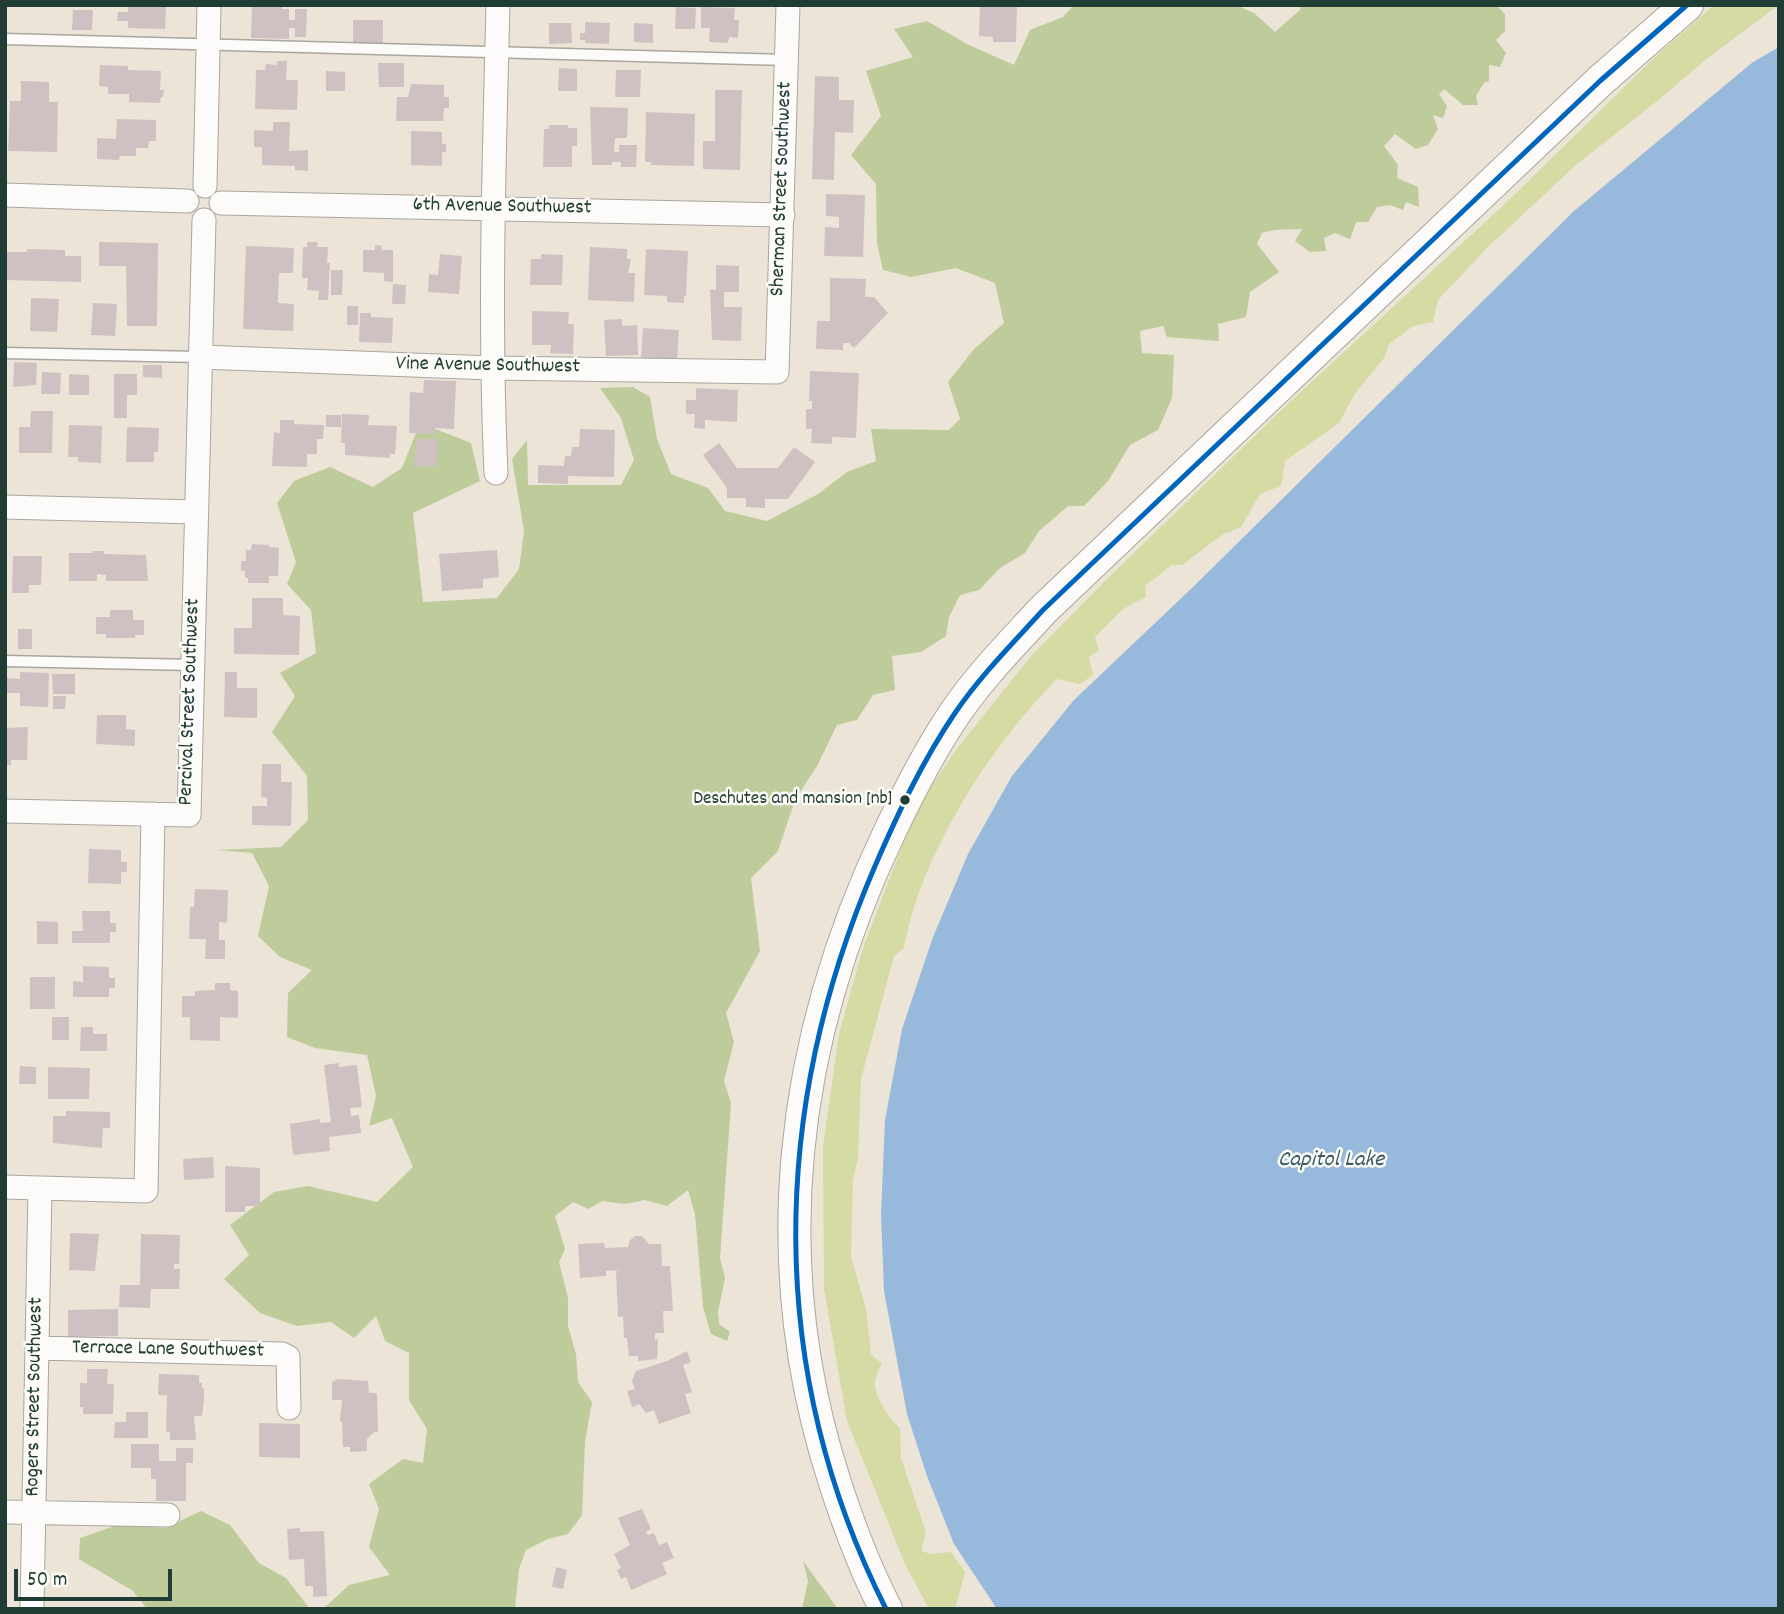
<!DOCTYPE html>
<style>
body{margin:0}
#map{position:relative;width:1784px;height:1614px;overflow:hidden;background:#ede4d8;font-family:Dekko,sans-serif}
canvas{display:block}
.frame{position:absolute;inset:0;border:7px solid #1f3d34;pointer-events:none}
.scale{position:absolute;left:14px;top:1569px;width:158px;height:32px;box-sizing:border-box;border:4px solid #1f3d34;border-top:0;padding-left:9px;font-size:21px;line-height:24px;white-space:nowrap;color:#1f3d34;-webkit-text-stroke:5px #fdfcf7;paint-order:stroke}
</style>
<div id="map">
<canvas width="1784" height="1614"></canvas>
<div class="frame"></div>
<div class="scale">50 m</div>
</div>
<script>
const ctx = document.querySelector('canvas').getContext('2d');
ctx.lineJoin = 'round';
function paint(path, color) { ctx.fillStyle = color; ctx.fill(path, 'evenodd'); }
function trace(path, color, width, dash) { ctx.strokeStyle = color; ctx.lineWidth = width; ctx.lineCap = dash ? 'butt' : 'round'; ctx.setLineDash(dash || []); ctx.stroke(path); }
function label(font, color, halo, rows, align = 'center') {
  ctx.font = font + ' Dekko,sans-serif'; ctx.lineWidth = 5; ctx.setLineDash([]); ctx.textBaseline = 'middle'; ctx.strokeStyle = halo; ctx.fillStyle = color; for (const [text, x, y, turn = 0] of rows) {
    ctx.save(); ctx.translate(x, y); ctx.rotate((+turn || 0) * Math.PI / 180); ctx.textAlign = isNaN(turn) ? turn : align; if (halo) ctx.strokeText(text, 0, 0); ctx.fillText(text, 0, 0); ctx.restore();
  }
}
const green = new Path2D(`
 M1714 5H1779L1709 57 1656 102 1577 164 1487 248 1438 300 1433 322 1413 326 1389 344 1384 358 1356 392 1339 423 1285 461 1281 486 1260 494 1241 527 1222 535 1182 565H1172L1145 586 1146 597 1123 609 1095 637 1099 651 1089 657 1093 675 1080 684 1057 679C989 748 922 852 904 948L894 956 861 1079 858 1158 853 1181 851 1257 866 1308 871 1354 882 1364C878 1371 874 1380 875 1387 877 1400 891 1421 900 1428L901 1458 926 1532 921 1551 931 1554 951 1552 965 1572 956 1606 958 1609H929L905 1564 847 1421 824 1289 823 1146 839 1034 863 948 917 807 956 750 1031 656 1110 576 1292 400 1507 202 1656 56Z`);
const forest = new Path2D(`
 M1074 5H1236L1254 13 1275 32 1300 10 1301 5H1496L1505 14V31L1496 40 1506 53 1500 67 1489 65V81L1484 83 1476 96 1478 105H1463L1444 89 1439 94 1447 106 1443 118 1433 115 1438 129 1428 145 1416 149 1395 134 1384 146 1398 165 1397 178 1418 187 1419 207 1406 202 1403 210 1390 205 1377 207 1368 222H1356L1350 239 1335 233 1324 238 1326 251 1310 252 1295 241 1302 229C1287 230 1276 228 1262 233L1257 244 1279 272 1250 292 1246 317 1218 324 1219 341 1167 337 1163 326 1140 331 1142 353 1174 355 1172 398 1158 430 1130 445 1108 481 1084 506H1068L1039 531 1025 553 1000 568 979 590 960 595 949 617 946 636 921 652 892 656 895 690 873 695 857 720 837 725 817 766 795 800 778 851 751 878 760 951 726 1013 734 1042 724 1081 731 1103 720 1258 725 1278 718 1312 719 1324 730 1332 727 1341 711 1334 703 1307 695 1214 688 1190 667 1206 645 1200 625 1204 602 1201 588 1209 573 1202 555 1216 565 1249 559 1262 568 1298V1326L576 1354 578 1382 592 1402 585 1442 582 1515 568 1534 548 1539 526 1550 519 1569 515 1609H323L349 1585 390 1575 369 1547 379 1509 369 1484 403 1459 423 1463 427 1429 409 1400V1353L385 1341 376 1316 354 1338 331 1322 297 1326 260 1313 224 1279 249 1255 230 1225 274 1192 308 1186 377 1202 413 1167 392 1118 369 1126 376 1096 367 1055 315 1048 287 1037 288 993 312 970 280 957 258 936 269 886 252 853 218 850 281 847 308 820 307 776 272 732 295 696 280 673 316 653 311 610 287 584 296 562 277 503 294 481 330 467 373 487 402 468 420 423 471 443 480 481 413 513 423 602 497 598 519 569 524 531 512 459 527 440 528 485H621L634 460 621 418 600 388 633 387 650 397 657 439 671 474 708 488 725 511 767 521 818 494 847 472 876 461 871 429 949 430 960 419 948 382 974 349 1004 323 995 283 956 268 911 277 883 270 877 244 876 184 851 155 881 116 866 71 913 57 894 29 927 21 967 44 1014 65 1030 30 1063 17Z
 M201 1511 230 1525 259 1563 286 1578 310 1609H147L133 1591 79 1559 80 1538 117 1525 165 1528Z
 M803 1561 838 1609H802L808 1581Z`);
const water = new Path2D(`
 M1779 47V1609H997L954 1544 927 1476 907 1414 884 1291 881 1214 885 1120 902 1029 933 937 968 854 1012 776 1074 700 1193 587 1574 211 1753 62Z`);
const building = new Path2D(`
 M128 5H166L165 29 128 28V21H117L118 12H128Z
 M269 5H282V9H289V20H295V9H307L306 37H295V28H289V39L251 38 252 7H268Z
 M980 6 1017 7 1016 42H993V37L979 36Z
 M676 7 696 8 695 29H675Z
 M701 7 735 8 734 20H739L738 38 729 37 728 43 709 42 710 28H701Z
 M73 10H93L92 30H72Z
 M353 20H383V45L353 44Z
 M585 22 610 23 609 44 585 43V40H580V33H585Z
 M549 23H571L572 43 549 44Z
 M634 23 653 24V43L634 42Z
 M277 61H287L286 80H298L297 110 255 109 256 70H265L266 64 277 65Z
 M378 63H404V87H379Z
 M100 65 128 66V70L161 71 160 90H164L163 97H161L160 103 129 102V94H108V87L99 86Z
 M559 68 577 69V91H558Z
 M616 70H641L640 97H615Z
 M326 71 345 72V91H326Z
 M815 76 839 77V100H854L853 133 835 132 834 180 812 179Z
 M21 81 49 82V102H58L57 152 8 151 10 101H21Z
 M411 84 444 85V97H449V108H444L443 121H396L397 97H408Z
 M715 90H742L740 170 703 169V141H715Z
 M590 107 628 108 627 138H615L614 152H619V145H637L636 167H621V162H612V165H592Z
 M646 112 695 114 694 166 651 165V162H645Z
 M117 119 156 120V141H149L148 148H136V156H120L119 160 97 159V138L116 139Z
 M273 122H290L289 151 308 150V171L295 170V166L262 165V147H254V130L273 131Z
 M549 125H568V128H577V146H572V167H543L544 129H549Z
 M411 131 442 132V144H446V152H442V166L411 165Z
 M826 194 865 195 863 257 824 256 825 227 839 228V217L826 216Z
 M99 242 158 243 157 326H127L126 266H99Z
 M307 242H318L317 247H328L327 263H330L328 300H318L319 291 307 290 308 278H302L303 247H307Z
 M375 245 382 246V250H393V282L384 281V273L363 272V250H375Z
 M246 246 294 248 293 273H279L278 303 294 304 293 331 243 329Z
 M590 247 627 249V259H631L628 273H635L634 302 588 300Z
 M27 249 65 250V256H81V282L6 280V252H27Z
 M646 249 688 251 686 296H684V303L667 302V296L644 295Z
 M440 254 462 256 459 294 428 292 429 274 438 275Z
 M541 254 563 255 562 285H530L531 259H541Z
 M716 265 739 266V292H724V307H742L741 341 712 340 710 289 716 290Z
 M331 270H343L342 295H331Z
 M830 278 866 279 865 297H874L888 313 854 348 849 343H843V350L816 349 817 321H830Z
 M393 284 406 285 405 304H392Z
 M31 298 59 299 57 332 30 331Z
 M93 303 117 304 115 336 91 335Z
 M347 306H358V325H347Z
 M532 311 569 312 568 324H574L573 354 550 353 551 345H532Z
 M360 313H371V317L393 318 392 343 359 342Z
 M622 319V326L637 325 638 355 606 356 604 320Z
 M643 328 679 330 677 360 641 358Z
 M14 362 37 363 36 385 13 387Z
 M143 365H162V378L143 377Z
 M810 371 859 373 856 438 832 437V444L811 443 812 429H806V409H812V401H809Z
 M42 372 61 373 60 394H41Z
 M69 374 89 375V395H69Z
 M114 374H137V395H127V418H114Z
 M424 380 456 381 454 429 435 428V434L409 433 410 392 423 393Z
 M696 388 738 390 737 422 705 420V429L694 428 695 414H686V400H696Z
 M31 411H53L52 453H19V427H30Z
 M342 414 369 415 368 425 397 426 395 454H390V458L345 455V443H341Z
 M326 415H341V427H326Z
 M280 420H294V424L324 425 323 439H317V454H307V467L272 466 274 432 280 433Z
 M69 425 102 426 101 463 78 462V457H68Z
 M127 427 159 428 158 452H154V462H126Z
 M580 429 615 430 614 477 568 476V484L538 483V465L564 466 565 456H571L572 447H579Z
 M416 439H438L437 466H414Z
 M719 443 737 468H778L794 447 815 462 788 499H765V508L746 507V498H727V488L703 455Z
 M252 544 269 545V547L279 548 278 576H269V583H248V578H245V571H241V561H246V550H251Z
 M497 550 499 577 483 579V588L442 591 439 554Z
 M93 551H104V554L146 555 148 581H106V575L97 574V581H69V553H93Z
 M13 556H42L41 585H29V593H12Z
 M252 598H283V615L300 616 299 655 234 654V628H252Z
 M110 610H133V620H144V635H135V638H106V634H96V617H110Z
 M18 629H32V649H18Z
 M20 672 49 673 48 707 20 706V693H6L5 678 20 679Z
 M225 672H237V688H257V718L224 717Z
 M52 674H75V694H53Z
 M53 696H66L65 709H53Z
 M97 715H126V729L135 730V746L96 744Z
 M28 727 27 760H11V765H5V728Z
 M262 764H281V782H292L291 826 252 825V806H267V798L261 797Z
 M89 849 121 850V862H127V872H121V884L88 883Z
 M195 889 228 890 227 923 219 922V940H225V959H205L206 939H189L190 907H194Z
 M82 911H110V923H116V932H110V943H72V931H83Z
 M37 921 58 922V944H37Z
 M83 966 109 967V978H115V988H109V997H73V981L83 982Z
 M30 977H55V1009H30Z
 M215 983H230V990L238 991V1018L220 1017V1041L190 1040V1017H182V996H195V991L215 990Z
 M52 1017H69V1040H52Z
 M81 1027H93V1034H107V1051H80Z
 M339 1063V1067L357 1065 362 1107 350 1108 351 1116 359 1115 361 1133 329 1137 330 1151 293 1155 290 1124 320 1119V1123L331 1122 324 1065Z
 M20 1066 36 1067V1084H19Z
 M48 1067 90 1068 89 1099H48Z
 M66 1111 110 1112V1128H103L102 1148 53 1143V1116H66Z
 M213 1157 214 1178 184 1180 183 1159Z
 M225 1166 260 1168V1206H245V1212H225Z
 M70 1233 99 1234 95 1271 69 1270Z
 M141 1234 180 1235 179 1264H174V1269H180L179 1289H151L150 1308 119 1307 120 1285H140Z
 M635 1236H642L649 1244H661L662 1266H670L673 1311H663L664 1333H655V1340L658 1339 657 1359 638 1361V1356H629L627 1338H624L623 1316 618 1317 616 1271 622 1270 606 1271V1276L580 1278 578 1244 604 1243 605 1248 628 1247 630 1240Z
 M118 1309V1336L68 1337V1310Z
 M687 1351 691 1362 683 1365 692 1392 685 1394 691 1413 659 1424 654 1410 646 1413 639 1404 632 1407 627 1391 635 1389 632 1381 636 1371 667 1361Z
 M87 1369H108L107 1384H114L113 1414H83V1407H80V1383H87Z
 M159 1374 199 1375V1383H202V1388H204V1400L202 1416H194L196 1440H170V1432H166L167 1395H158Z
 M338 1379 368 1381 369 1393H377L378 1432H374L367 1439V1451L350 1452V1447H343L342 1422 340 1421 342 1400H332V1382Z
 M126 1412H148V1438H114L115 1422H126Z
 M259 1423 300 1424V1458L259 1457Z
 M131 1444H159V1461H176V1448H193V1463H186V1501H156V1479H151V1468H131Z
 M642 1509 651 1529 646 1532 648 1535 654 1533 659 1545 667 1542 674 1558 662 1563 667 1574 631 1590 626 1577 621 1579 617 1570 621 1568 614 1554 630 1545 618 1518Z
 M300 1528V1532L324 1531 327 1596 313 1597V1586H305L304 1559 289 1560 287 1529Z
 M556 1567 567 1570 563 1589 552 1587Z`);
const lane = new Path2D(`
 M5 39 787 60
 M5 353 200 357
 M5 661 193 665`);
const street = new Path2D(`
 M205 186 209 5
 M5 195 187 201
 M221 203 783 215
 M200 357 492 368 777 372 788 5
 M496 473C489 317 494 161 498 5
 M5 507 195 512
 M5 811 189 815 204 220
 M5 1187 146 1191 153 814
 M37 1348 282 1354 288 1357 289 1408
 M5 1512 168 1515
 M32 1607 40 1188`);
const secondary = new Path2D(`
 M886 1609C865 1569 849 1526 835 1483 763 1262 790 1040 890 831 909 791 930 750 955 713 980 676 1013 643 1043 610L1600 81 1687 5`);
const bus1 = new Path2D(`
 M886 1609C765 1369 770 1110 875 866 898 813 923 760 955 713 981 675 1013 643 1043 610L1600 81 1687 5`);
const markers = [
 [905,800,6,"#1f3d34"]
];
const busNames = [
 ["Deschutes and mansion [nb]",892,800]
];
const streetNames = [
 ["Sherman Street Southwest",783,189,-88],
 ["6th Avenue Southwest",502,208,1],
 ["Vine Avenue Southwest",488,367,1],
 ["Percival Street Southwest",191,702,-88],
 ["Terrace Lane Southwest",168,1351,1],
 ["Rogers Street Southwest",36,1397,-89]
];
const waterNames = [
 ["Capitol Lake",1331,1162]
];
paint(green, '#d5dba3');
paint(forest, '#becb9a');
paint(water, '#96b9dc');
paint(building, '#cfc1c1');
trace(lane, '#a8a69e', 13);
trace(street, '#a8a69e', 25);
trace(secondary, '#a8a69e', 34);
trace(lane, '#fcfbf9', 10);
trace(street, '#fcfbf9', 23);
trace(secondary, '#fcfbf9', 32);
trace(bus1, '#0065bd', 5);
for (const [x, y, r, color] of markers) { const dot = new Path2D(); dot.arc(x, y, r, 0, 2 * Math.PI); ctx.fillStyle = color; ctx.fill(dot); trace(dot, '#fdfcf7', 2.5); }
label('19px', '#1f3d34', '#fdfcf7', busNames, 'right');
label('21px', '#1f3d34', '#fdfcf7', streetNames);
label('italic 23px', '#375c67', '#fdfcf7', waterNames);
</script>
